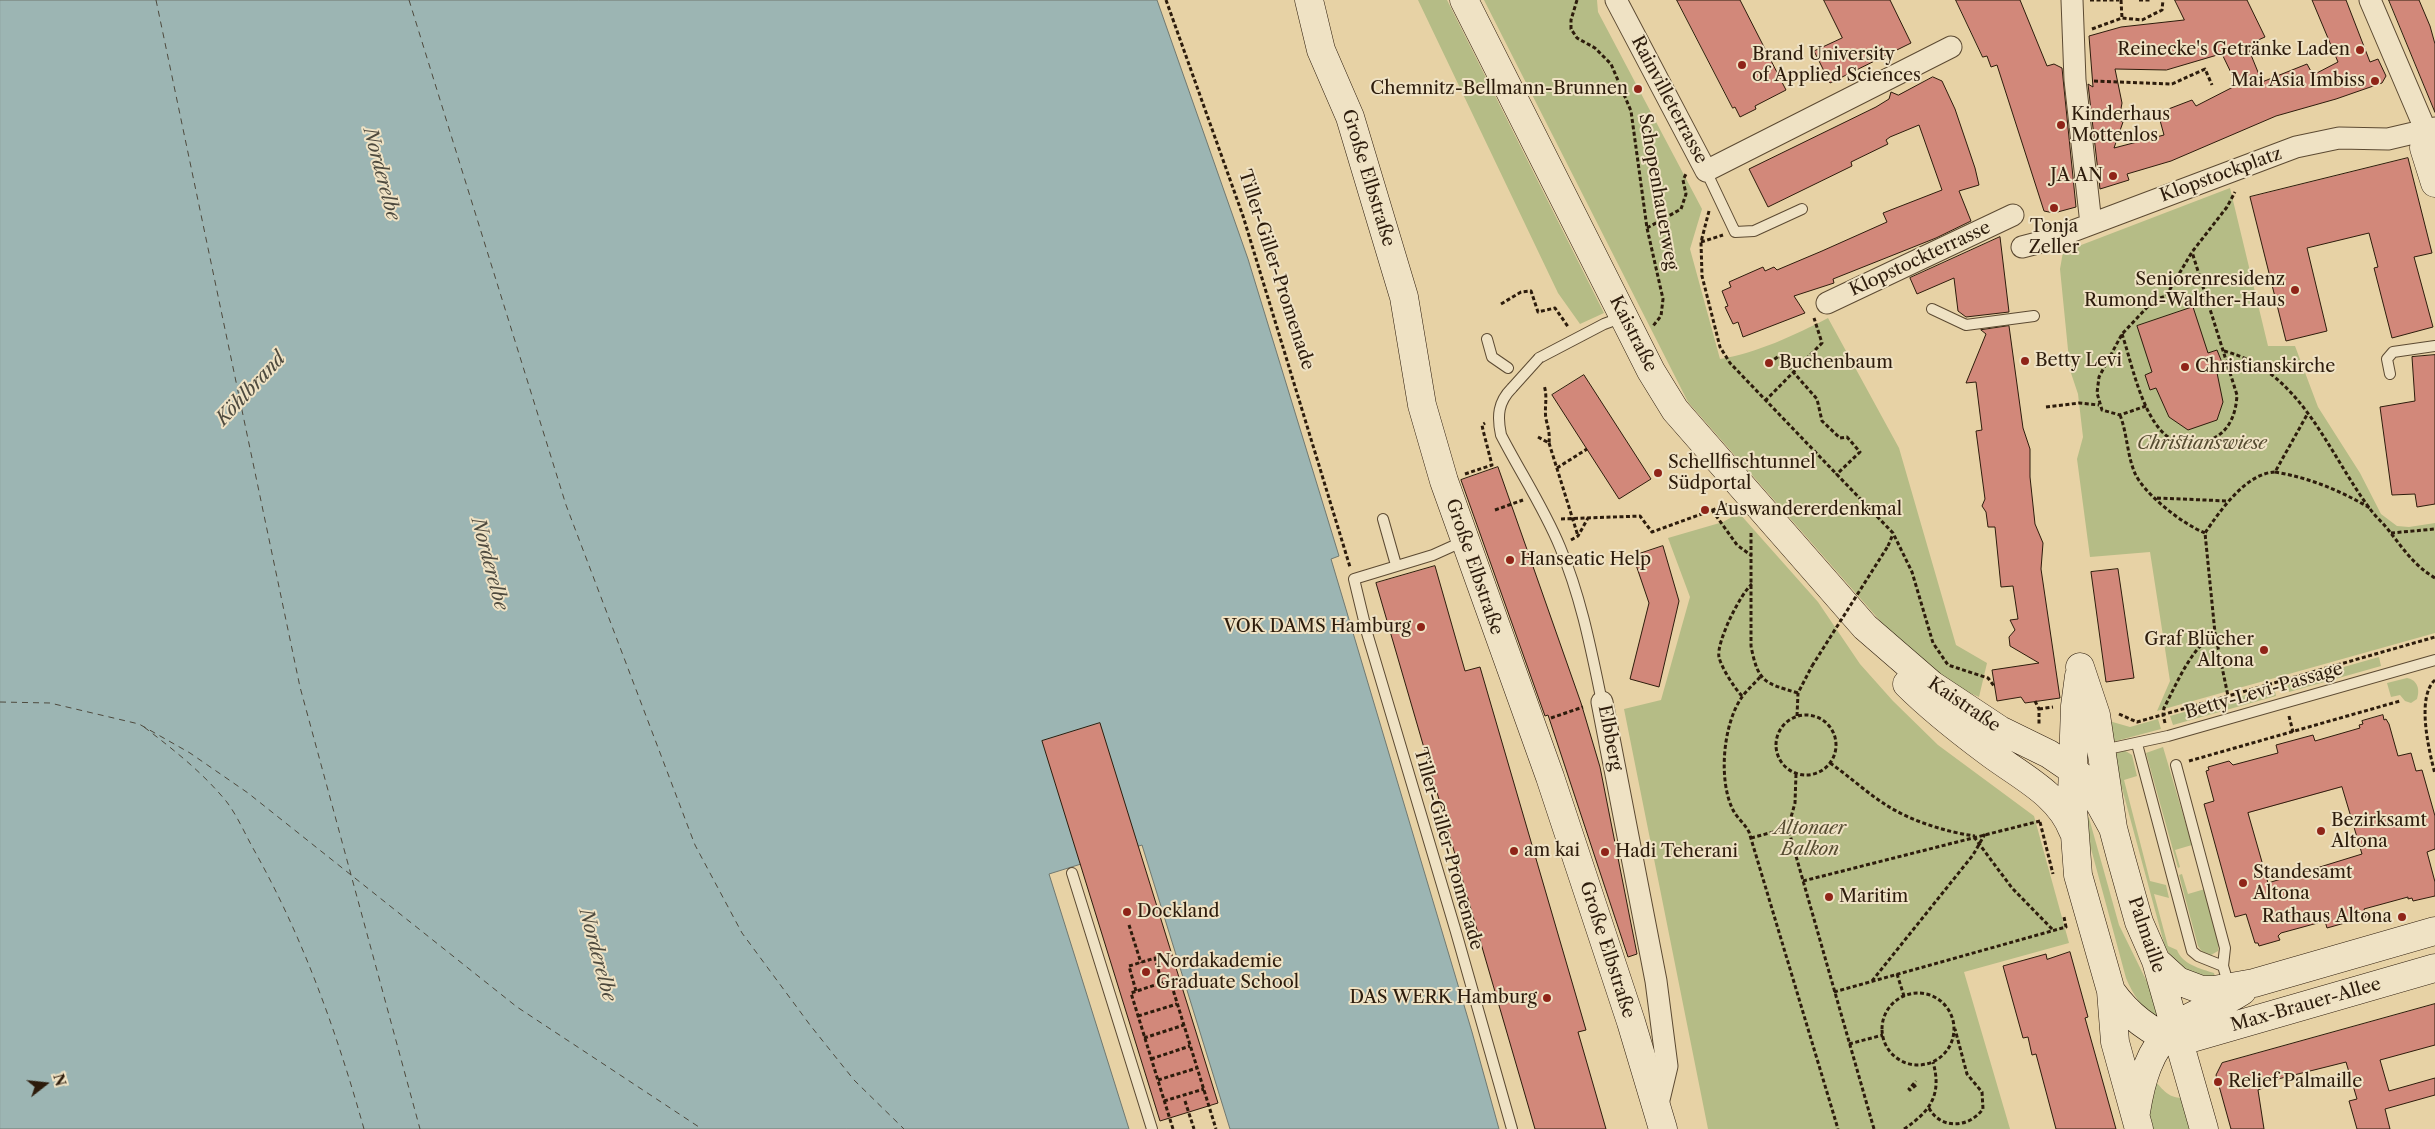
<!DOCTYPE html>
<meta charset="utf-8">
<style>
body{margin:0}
#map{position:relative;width:2435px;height:1129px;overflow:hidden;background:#e7d2a5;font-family:"Libre Caslon Text",serif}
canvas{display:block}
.north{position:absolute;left:20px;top:1059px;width:50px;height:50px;-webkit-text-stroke:4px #efe2c4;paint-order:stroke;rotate:74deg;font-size:14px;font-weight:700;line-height:20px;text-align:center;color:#2d1c0c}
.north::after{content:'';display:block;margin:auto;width:18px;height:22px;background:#2d1c0c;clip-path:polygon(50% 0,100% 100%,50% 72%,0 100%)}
</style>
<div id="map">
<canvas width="2435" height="1129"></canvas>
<div class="north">N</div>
</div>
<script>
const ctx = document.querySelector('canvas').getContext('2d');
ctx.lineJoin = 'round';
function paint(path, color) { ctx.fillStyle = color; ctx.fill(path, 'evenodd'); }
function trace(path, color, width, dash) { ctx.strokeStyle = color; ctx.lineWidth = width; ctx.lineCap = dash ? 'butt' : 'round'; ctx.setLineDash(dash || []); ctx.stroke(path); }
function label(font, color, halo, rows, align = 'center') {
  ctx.font = font + ' "Libre Caslon Text",serif'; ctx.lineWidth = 4; ctx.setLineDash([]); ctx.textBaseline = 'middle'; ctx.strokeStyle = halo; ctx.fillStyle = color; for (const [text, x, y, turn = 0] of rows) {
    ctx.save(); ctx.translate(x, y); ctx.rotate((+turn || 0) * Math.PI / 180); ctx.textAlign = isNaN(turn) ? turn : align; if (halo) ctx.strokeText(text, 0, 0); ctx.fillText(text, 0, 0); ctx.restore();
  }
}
const green = new Path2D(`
 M1418 0H1447L1604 313 1580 324 1558 293Z
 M1484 0H1597L1598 12 1702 209 1690 249 1720 359C1757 353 1795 335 1828 318L1899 448 1956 645 1987 663 1979 697 1940 680 1882 623 1688 402Z
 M2230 188 2268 346H2295L2318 407 2360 473 2381 514 2397 526 2409 527 2435 523V633L2157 711 2170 681 2150 552 2090 557 2077 459 2083 437 2078 394 2070 370 2060 269 2063 252Z
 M1739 513 1818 602 1860 664 1893 701 1938 745 2034 816 2069 943 1964 972 2010 1129H1708L1624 709 1661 700 1690 597 1668 538 1723 522Z
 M2379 657 2381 666 2289 692 2287 683Z
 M2407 678C2418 680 2420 690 2417 699L2411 703 2405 701 2400 695 2391 697 2387 683Z
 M2274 687 2276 696 2173 725 2170 716Z
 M2158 719 2161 729 2116 741 2111 740 2109 721 2130 727Z
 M2163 747 2192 845 2175 850 2180 867 2178 868 2146 753Z
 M2124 750 2132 755 2137 776 2124 780 2150 881 2166 885 2169 898 2154 894 2168 946 2177 950C2182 964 2201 969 2214 973L2215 977C2192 975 2177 967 2165 947L2113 755Z
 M2087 816 2089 818 2119 925 2148 984 2156 1005 2157 1018C2142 1008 2133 995 2126 978L2090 845Z
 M2182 874 2188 894 2205 889 2219 940 2218 951 2211 955 2203 953 2198 946 2179 875Z
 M2151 1076C2159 1085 2169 1101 2184 1097L2194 1129H2149Z`);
const water = new Path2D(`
 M0 0H1157L1248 259 1339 556 1331 559 1472 1032 1499 1129H1230L1142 845 1049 874 1129 1129H0Z`);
const ferry = new Path2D(`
 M156 0 300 687 420 1129
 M409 0 566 505 695 845 742 933 810 1025 854 1080 904 1129
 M0 702 50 703 139 724 190 753 248 793 517 1007 702 1129
 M144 727C174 750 202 772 226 801 237 815 245 834 254 850 303 937 337 1033 364 1129`);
const building = new Path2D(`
 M1677 0H1740L1786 90 1755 106 1756 109 1740 117 1735 107 1733 108Z
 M1824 0H1890L1911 43 1830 83 1814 51 1842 38Z
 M1956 0H2020L2047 66 2054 64 2062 68 2076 207 2054 213 2044 211 1997 65 1991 67 1987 56 1983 57Z
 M2175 0H2247L2265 37 2247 45 2262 82 2307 64 2313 75 2338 62 2312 0H2346L2370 62 2378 59 2386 76 2382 83 2336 99 2276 116 2171 161 2127 174 2129 180 2100 189 2088 84 2093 87 2089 36 2121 27 2184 20ZM2222 54 2237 85 2196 106 2192 100 2158 113 2164 135 2114 148 2123 122 2119 120 2122 103 2115 69 2166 70Z
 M2389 0H2419L2430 26 2435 44V112Z
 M1933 77 1942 81 1955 109 1975 168 1979 185 1959 191 1971 221 1936 238 1833 279 1834 283 1794 296 1805 313 1743 337 1738 322 1733 324 1725 307 1728 306 1722 291 1731 287 1729 282 1763 267 1765 271 1774 267 1777 270 1822 251 1887 222 1883 213 1942 190 1919 125 1890 137 1886 140 1888 144 1851 162 1852 166 1768 207 1749 169 1876 107 1889 99 1891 92 1898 95Z
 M2408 158 2432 253 2414 257 2433 327 2392 338 2374 268 2378 267 2369 233 2307 248 2327 331 2286 341 2250 197Z
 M2000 237 2009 312 1966 317 1958 311 1954 278 1917 294 1910 278Z
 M2193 307 2208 353 2217 350 2223 365 2216 368 2223 402 2217 420 2188 430 2169 417 2156 388 2150 390 2145 375 2152 372 2137 326Z
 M2009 326 2023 428 2030 449V477L2035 524 2043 543 2041 569 2060 698 2025 703 2021 697 1997 701 1992 670 2039 663 2010 646 2009 637 2015 630 2010 620 2018 619 2013 586 2001 587 1995 527H1988L1986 512 1982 506 1985 499 1976 431 1982 430 1976 382 1966 383 1986 334 1981 330Z
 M2435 355V504L2417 507 2415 494 2392 495 2380 407 2415 401 2412 357Z
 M1584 375 1651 479 1619 499 1552 395Z
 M1498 467 1581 703 1600 767 1637 954 1628 957 1548 715 1545 716 1461 480Z
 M1663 546 1679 601 1659 687 1630 679 1649 603 1633 556Z
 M1435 566 1465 671 1480 667 1586 1030 1578 1032 1606 1129H1535L1376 583Z
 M2118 569 2134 678 2106 682 2091 572Z
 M2383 715 2384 720 2386 719 2389 724 2398 756 2411 753 2416 771 2422 770 2435 816V849L2427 852 2435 882V896L2413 901 2412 898 2408 899V897L2364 909 2366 917 2327 928 2325 921 2281 933 2278 936 2280 940 2259 946 2258 943H2255L2246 914 2235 917 2204 804 2214 801 2206 771 2209 770 2208 767 2229 761 2233 765 2278 753 2276 745 2313 735 2315 741 2360 728 2359 725 2363 724 2362 721ZM2342 787 2362 854 2268 883 2248 813Z
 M1100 723 1218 1103 1160 1121 1042 741Z
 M2070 952 2088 1017 2085 1018 2116 1129H2056L2036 1054 2032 1055 2028 1037 2023 1038 2003 966 2046 954 2047 959Z
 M2435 1004V1045L2380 1060 2389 1091 2435 1078V1095L2385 1109 2390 1129H2357L2349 1101 2357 1099 2346 1062 2262 1083 2263 1088 2258 1090 2264 1129H2231L2216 1075 2222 1063Z`);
const path = new Path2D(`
 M1166 0 1243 216 1350 567
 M1577 0 1571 20V29L1577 38 1595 48 1611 64 1631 111 1647 228 1663 299 1661 316 1653 326
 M2090 0H2119
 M2121 0 2122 18
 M2139 0H2152
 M2092 29 2122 18 2142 20 2162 10 2163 0
 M2094 81 2172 84 2205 69 2212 85
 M1709 211 1701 242 1702 276 1720 347 1730 363 1893 533 1912 572 1933 643 1948 665 1988 678 1994 686
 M1647 228 1681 209 1686 194 1683 180 1686 174
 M1701 242 1723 235
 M1501 304 1521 292 1531 291 1538 312 1555 308 1569 328
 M2122 334C2136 375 2150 468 2212 439 2230 431 2236 413 2237 395L2192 252
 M2224 351C2301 371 2327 451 2370 509 2376 517 2384 524 2390 532 2404 550 2415 566 2435 578
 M1769 363 1779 356 1817 399 1822 421 1840 438 1847 437 1860 452 1836 475
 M1765 401 1822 343 1814 318
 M2146 406 2120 415 2102 410 2097 393 2099 377 2122 334 2154 300 2166 296 2192 252 2227 207 2235 192
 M2046 407 2079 403 2099 405
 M2120 415C2127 433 2127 453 2134 471 2142 493 2184 525 2205 533
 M1538 437 1549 443C1550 433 1548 428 1546 419 1544 407 1548 398 1544 385
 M1549 443 1578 536
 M1557 468 1587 449
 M2275 472C2310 478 2339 490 2370 508
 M1465 474 1492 465 1483 430 1482 425 1485 423
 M2157 498 2228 501
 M1495 510 1523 500
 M1712 510 1737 545 1752 556
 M1561 519 1640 516 1652 532 1729 504
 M1751 533V646C1758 682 1764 683 1798 693
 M2391 533 2435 529
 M1571 540 1578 536 1588 518
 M1888 546 1893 534
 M2215 633 2228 696
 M1760 677C1754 684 1747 690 1742 697 1723 724 1718 780 1733 810 1737 818 1745 824 1749 832L1838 1129
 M2435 680C2416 697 2429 751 2435 774
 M1742 696C1735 689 1721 667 1719 657 1716 643 1740 594 1752 584
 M2035 701 2039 709V724
 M2039 709 2053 707
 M2119 714 2137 722 2435 637
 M1776 745a30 30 0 1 1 60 0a30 30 0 1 1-60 0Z
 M1797 716 1798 693 1812 666
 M2289 716 2293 732
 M1551 718 1583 707
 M2165 723 2163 715 2164 708C2178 681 2190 650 2215 633L2205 533C2220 511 2246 473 2275 472L2308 413
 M2189 761 2400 701
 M1830 763C1849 776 1867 793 1886 805 1911 821 1946 832 1975 836
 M1796 774 1795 803 1788 828 1874 1129
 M2040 822 2053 874
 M1974 837 2012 888 2054 931
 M1751 838 1788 828
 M1803 881 2040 821
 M1129 925 1141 963
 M1897 974 1904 996
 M1872 981 1973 855 1985 834
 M1136 991 1129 966 1155 958 1162 983
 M1834 992 2066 927 2064 917
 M1882 1029a36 36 0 1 1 72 0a36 36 0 1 1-72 0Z
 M1138 1016 1177 1004
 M1144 1038 1184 1025
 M1849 1044 1883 1035
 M1151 1059 1190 1046
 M1158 1080 1197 1068
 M1916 1085 1910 1090 1909 1089 1916 1081
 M1164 1101 1204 1089
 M1185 1101 1194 1129
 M1929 1108C1940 1129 1968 1129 1983 1109L1982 1092 1967 1074 1955 1029
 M1173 1129 1131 993 1170 980 1216 1129
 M1904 1129C1931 1111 1942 1094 1933 1062`);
const lane = new Path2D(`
 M1706 171 1735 232 1754 231 1802 209
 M1932 309 1966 325 2034 316
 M1487 339 1492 357 1508 368
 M1539 358 1604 324 1623 317
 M2390 374 2387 359 2393 352 2435 346
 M1512 388C1498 402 1497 416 1501 435 1520 472 1544 508 1560 547 1581 597 1591 649 1602 702
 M1383 519 1396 565
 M1464 541 1433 555 1354 579 1367 633 1456 932 1512 1129
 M2137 744 2192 951 2198 956 2223 966 2229 986
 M2103 750 2168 736 2435 660
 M2176 765 2225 948 2223 966
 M1072 873 1152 1129`);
const street = new Path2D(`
 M1616 0 1706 171 1951 47
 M2072 0 2075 80 2091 224
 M2370 0 2426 131
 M2022 247 2049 240 2296 147 2339 138 2388 139 2435 128
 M1827 303 2013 215
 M1602 702 1656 981 1667 1066 1657 1108`);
const secondary = new Path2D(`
 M1309 0 1321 50 1350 117 1404 297 1422 405 1444 481 1550 777 1631 1022 1663 1129
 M1464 0 1651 371 1675 410 1865 627 1932 685 2000 730 2049 754 2077 773 2090 786 2113 828
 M2426 131 2424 148 2435 183
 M2080 667 2096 715 2113 828 2121 858 2139 922 2156 961 2204 1129
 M2079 676 2075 706 2072 795 2078 875 2111 991 2115 1042 2139 1129
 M1907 684C1932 709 1959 730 1987 751 2018 775 2059 793 2073 831
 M2156 961 2178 981 2202 990H2214L2254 983 2435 931
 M2111 991C2128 1015 2149 1032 2178 1042
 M2178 1042 2435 968
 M2136 1112C2141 1081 2149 1050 2173 1028 2191 1013 2222 1005 2242 991`);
const pathBridge = new Path2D(`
 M1812 666 1888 546`);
const laneBridge = new Path2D(`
 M1512 388 1539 358`);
const markers = [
 [2360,50,5,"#8f2418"],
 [1742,65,5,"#8f2418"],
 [2375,81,5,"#8f2418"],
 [1638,89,5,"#8f2418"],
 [2061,125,5,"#8f2418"],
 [2113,176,5,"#8f2418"],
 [2054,208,5,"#8f2418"],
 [2295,290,5,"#8f2418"],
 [2025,361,5,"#8f2418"],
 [1769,363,5,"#8f2418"],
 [2185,367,5,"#8f2418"],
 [1658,473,5,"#8f2418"],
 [1705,510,5,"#8f2418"],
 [1510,560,5,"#8f2418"],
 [1421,627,5,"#8f2418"],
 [2264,650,5,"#8f2418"],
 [2321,831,5,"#8f2418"],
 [1514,851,5,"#8f2418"],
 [1605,852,5,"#8f2418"],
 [2243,883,5,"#8f2418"],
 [1829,897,5,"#8f2418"],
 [1127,912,5,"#8f2418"],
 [2402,917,5,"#8f2418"],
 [1146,972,5,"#8f2418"],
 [1547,998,5,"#8f2418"],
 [2218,1082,5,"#8f2418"]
];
const poiNames = [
 ["Reinecke's Getränke Laden",2350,50,"right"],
 ["Brand University",1752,55],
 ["of Applied Sciences",1752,76],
 ["Mai Asia Imbiss",2365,81,"right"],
 ["Chemnitz-Bellmann-Brunnen",1628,89,"right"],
 ["Kinderhaus",2071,115],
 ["Mottenlos",2071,136],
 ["JA AN",2103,176,"right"],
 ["Tonja",2054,227,"center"],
 ["Zeller",2054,248,"center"],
 ["Seniorenresidenz",2285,280,"right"],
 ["Rumond-Walther-Haus",2285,301,"right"],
 ["Betty Levi",2035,361],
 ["Buchenbaum",1779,363],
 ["Christianskirche",2195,367],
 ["Schellfischtunnel",1668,463],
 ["Südportal",1668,484],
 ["Auswandererdenkmal",1715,510],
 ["Hanseatic Help",1520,560],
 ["VOK DAMS Hamburg",1411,627,"right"],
 ["Graf Blücher",2254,640,"right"],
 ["Altona",2254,661,"right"],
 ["Bezirksamt",2331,821],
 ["Altona",2331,842],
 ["am kai",1524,851],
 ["Hadi Teherani",1615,852],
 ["Standesamt",2253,873],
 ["Altona",2253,894],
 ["Maritim",1839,897],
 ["Dockland",1137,912],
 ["Rathaus Altona",2392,917,"right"],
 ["Nordakademie",1156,962],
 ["Graduate School",1156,983],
 ["DAS WERK Hamburg",1537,998,"right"],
 ["Relief Palmaille",2228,1082]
];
const streetNames = [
 ["Rainvilleterrasse",1669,100,62],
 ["Klopstockplatz",2221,175,-20],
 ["Große Elbstraße",1368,178,73],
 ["Schopenhauerweg",1658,192,80],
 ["Klopstockterrasse",1920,259,-25],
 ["Tiller-Giller-Promenade",1276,270,72],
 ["Kaistraße",1633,334,63],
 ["Große Elbstraße",1474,567,71],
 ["Betty-Levi-Passage",2264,691,-16],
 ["Kaistraße",1964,705,34],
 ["Elbberg",1610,738,79],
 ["Tiller-Giller-Promenade",1448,849,74],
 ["Palmaille",2146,935,71],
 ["Große Elbstraße",1607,950,72],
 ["Max-Brauer-Allee",2306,1005,-16]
];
const parkNames = [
 ["Christianswiese",2202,444],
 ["Altonaer",1810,829],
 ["Balkon",1810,850]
];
const waterNames = [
 ["Norderelbe",381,174,75],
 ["Köhlbrand",251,389,-47],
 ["Norderelbe",489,564,75],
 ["Norderelbe",597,955,75]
];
paint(green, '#b5bc86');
paint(water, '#9cb5b3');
trace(water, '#707870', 1);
trace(ferry, '#4e4a3e', 1, [6, 5]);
paint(building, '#d2887a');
trace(building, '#2d1c0c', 1);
trace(lane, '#5c4a32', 12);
trace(street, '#5c4a32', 23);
trace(secondary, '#2d1c0c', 29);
trace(path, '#2d1c0c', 3, [4, 2.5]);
trace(lane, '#efe2c4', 10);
trace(street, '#efe2c4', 21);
trace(secondary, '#efe2c4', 28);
trace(laneBridge, '#5c4a32', 12, []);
trace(pathBridge, '#2d1c0c', 3, [4, 2.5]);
trace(laneBridge, '#efe2c4', 10);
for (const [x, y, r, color] of markers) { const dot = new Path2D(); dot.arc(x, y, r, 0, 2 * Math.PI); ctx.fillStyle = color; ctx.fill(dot); trace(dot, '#efe2c4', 2); }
label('18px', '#2d1c0c', '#efe2c4', poiNames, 'left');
label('18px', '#2d1c0c', '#efe2c4', streetNames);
label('italic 18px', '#564c31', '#efe2c4', parkNames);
label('italic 19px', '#4e4a3e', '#efe2c4', waterNames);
</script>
